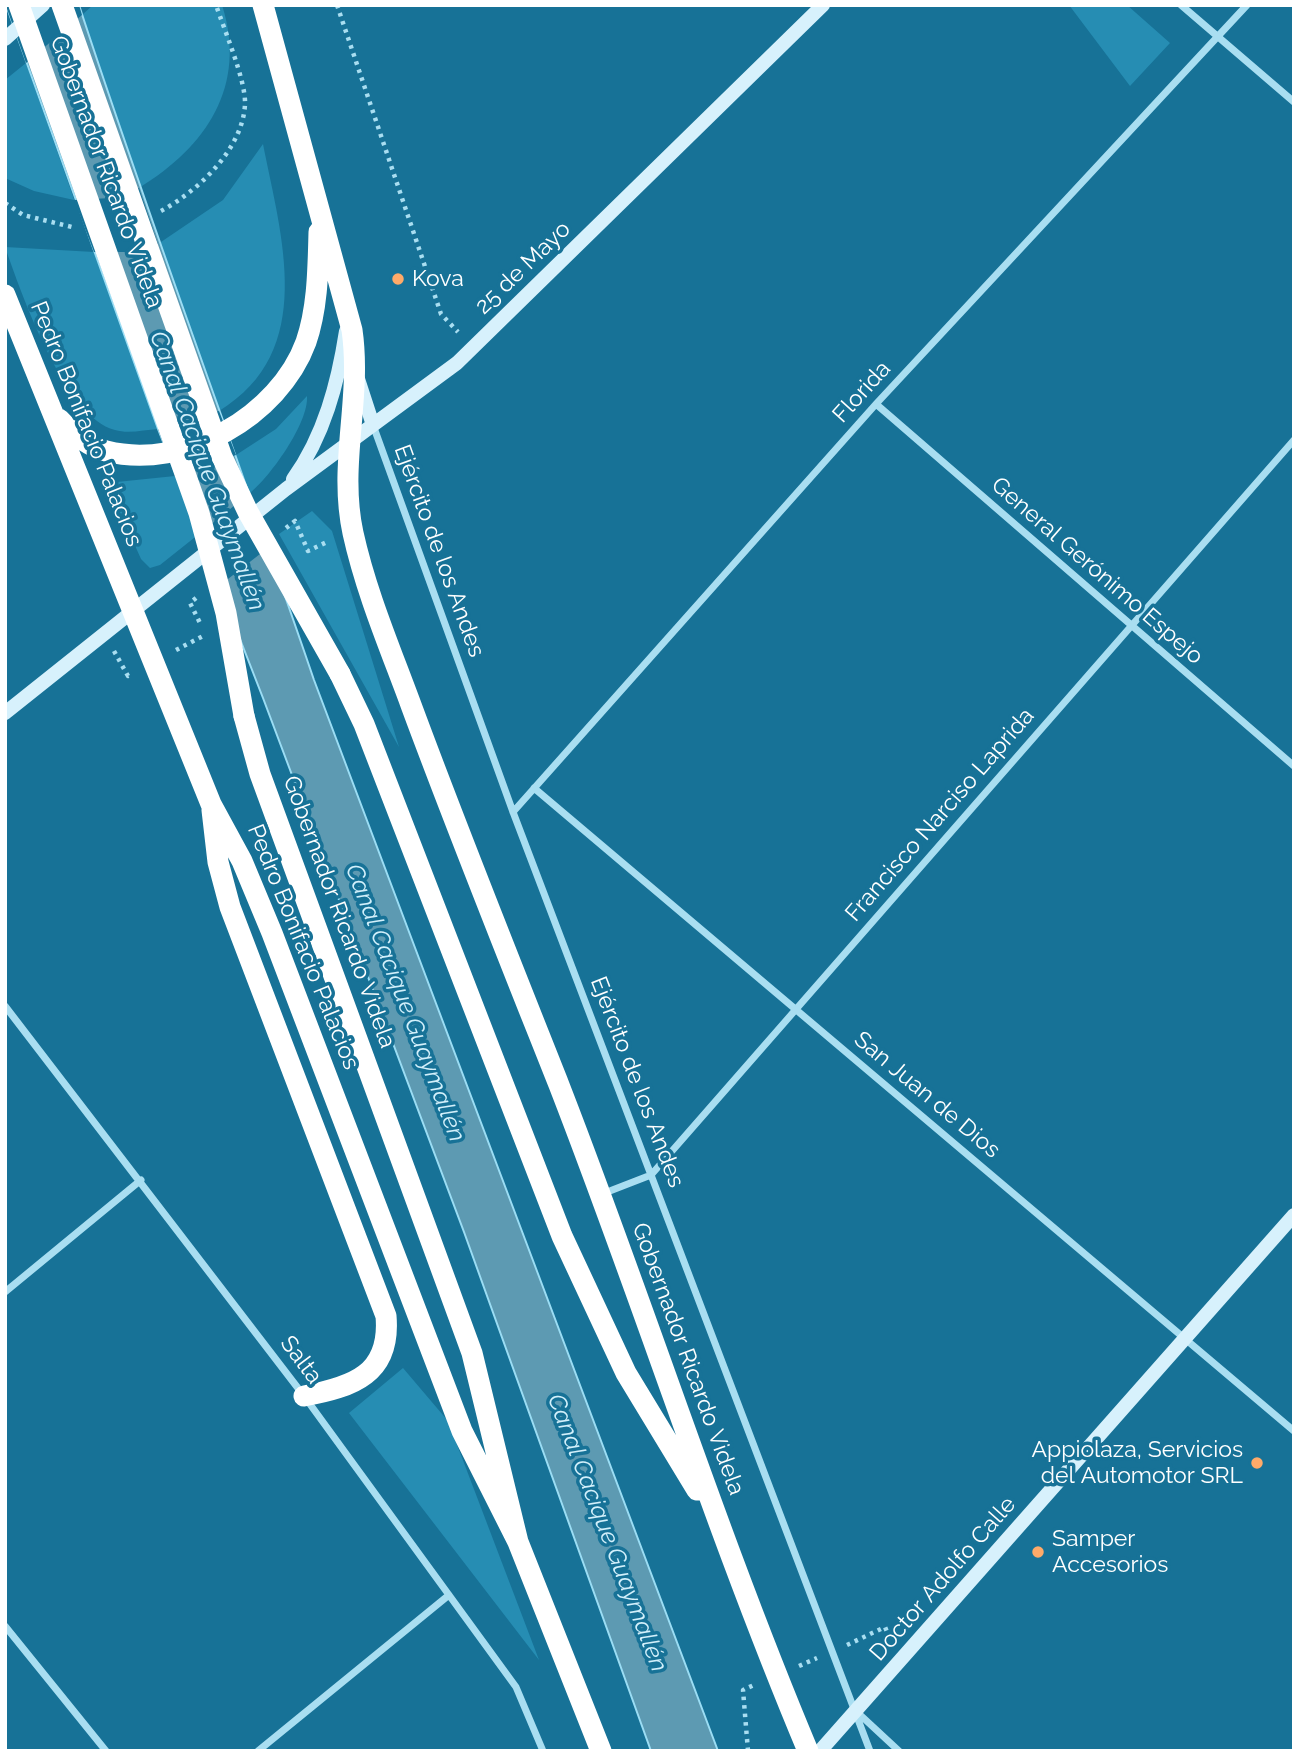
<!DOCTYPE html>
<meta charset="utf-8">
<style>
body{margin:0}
#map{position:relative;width:1299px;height:1756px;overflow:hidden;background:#177297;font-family:Raleway,sans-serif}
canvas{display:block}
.frame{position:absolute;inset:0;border:7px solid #fff;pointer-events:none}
</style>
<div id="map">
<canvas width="1299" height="1756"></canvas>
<div class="frame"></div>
</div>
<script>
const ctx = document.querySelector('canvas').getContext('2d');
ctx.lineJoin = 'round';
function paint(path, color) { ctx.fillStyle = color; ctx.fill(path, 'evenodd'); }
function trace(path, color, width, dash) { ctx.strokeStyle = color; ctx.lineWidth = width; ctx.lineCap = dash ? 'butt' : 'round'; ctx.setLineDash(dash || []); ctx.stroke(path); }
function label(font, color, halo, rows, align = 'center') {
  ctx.font = font + ' Raleway,sans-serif'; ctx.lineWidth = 7; ctx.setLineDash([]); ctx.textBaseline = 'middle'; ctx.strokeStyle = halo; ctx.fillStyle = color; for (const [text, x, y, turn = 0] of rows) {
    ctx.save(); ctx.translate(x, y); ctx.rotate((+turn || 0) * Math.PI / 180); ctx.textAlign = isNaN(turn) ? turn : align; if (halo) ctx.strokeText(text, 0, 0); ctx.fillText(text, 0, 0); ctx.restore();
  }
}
const green = new Path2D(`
 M93 5H222C248 86 206 147 139 188L82 15Z
 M1069 5H1127L1170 43 1130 86Z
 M26 63 74 199V200L34 191 5 178V80Z
 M263 144C281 236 318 351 219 411L158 244 223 200Z
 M5 247 94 252 158 429C144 430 128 434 115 430 65 418 21 293 5 247Z
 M307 396C309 423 270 477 250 493L236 455 276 429Z
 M175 476 199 534 160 565 150 568 141 559 107 483Z
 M312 511 332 531 399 747 279 534Z
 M403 1368 448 1421 539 1660 349 1413Z`);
const water = new Path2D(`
 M6 5H79C153 232 237 454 314 680L718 1751H651L464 1232 263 698 158 429Z`);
const pier = new Path2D(`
 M79 5 82 15 26 63 6 6Z
 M139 188 158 244 126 252H94L74 200 111 198Z
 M219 411 236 455 175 476 158 429Z
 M250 493 269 547 219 586 199 534Z`);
const path = new Path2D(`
 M337 5 441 314 458 332
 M5 203 23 215 72 227
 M161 211C198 191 243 149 245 104 246 81 224 29 216 5
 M286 528 295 521 308 551 329 541
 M196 598 190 603 200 623
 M176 650 205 635
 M114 651 128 676 132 674
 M847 1645 885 1627 890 1639
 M799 1666 817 1658
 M748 1751 743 1690 756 1684`);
const street = new Path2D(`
 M1181 5 1294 102
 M876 404 1294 766
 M373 425 513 812 870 1751
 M534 788 1294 1431
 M513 812 876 404 1247 5
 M5 1006 304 1396 516 1687 543 1751
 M602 1194 651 1175 1294 440
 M5 1292 141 1180
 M5 1626 106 1751
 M857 1712 899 1751
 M258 1751 449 1595`);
const secondary = new Path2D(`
 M5 39 43 5
 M358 379 373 425
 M293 479C324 436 338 383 346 331
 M5 713 286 489 457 363 823 5
 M820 1751 1294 1215`);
const highway = new Path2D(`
 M263 5 352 330C362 399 338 464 353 533 366 592 390 648 411 705 458 832 509 959 559 1085 645 1306 716 1532 808 1751
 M5 295 211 804 242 861 272 933 462 1431 518 1542
 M59 419C72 433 87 446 106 451 184 471 279 416 306 342 318 307 318 268 319 232
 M340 674 364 724 562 1236 626 1373 697 1490
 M244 716 260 774 472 1353 518 1542 601 1751
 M212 810 218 862 230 907 386 1316C391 1374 353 1387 304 1396`);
const highwayBridge = new Path2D(`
 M19 5 199 513 226 613 244 716
 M62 5 222 457 248 512 340 674`);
const markers = [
 [398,279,7,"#ffaa69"],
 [1257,1463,7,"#ffaa69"],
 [1038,1552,7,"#ffaa69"]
];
const streetNames = [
 ["Gobernador Ricardo Videla",106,172,70],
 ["25 de Mayo",523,268,-44],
 ["Florida",862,392,-48],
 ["Pedro Bonifacio Palacios",86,424,68],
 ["Ejército de los Andes",439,551,70],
 ["General Gerónimo Espejo",1097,571,41],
 ["Francisco Narciso Laprida",940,815,-49],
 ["Gobernador Ricardo Videla",339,912,70],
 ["Pedro Bonifacio Palacios",303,947,68],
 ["Ejército de los Andes",637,1082,69],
 ["San Juan de Dios",927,1095,40],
 ["Gobernador Ricardo Videla",688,1359,70],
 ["Salta",301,1360,53],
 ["Doctor Adolfo Calle",943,1579,-49]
];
const poiNames = [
 ["Kova",412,279],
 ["Appiolaza, Servicios",1243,1450,"right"],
 ["del Automotor SRL",1243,1476,"right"],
 ["Samper",1052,1539],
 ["Accesorios",1052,1565]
];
const waterNames = [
 ["Canal Cacique Guaymallén",207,471,70],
 ["Canal Cacique Guaymallén",405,1003,69],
 ["Canal Cacique Guaymallén",607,1533,69]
];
paint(green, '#268db3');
paint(water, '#5d9ab2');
trace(water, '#9bddf4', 2);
paint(pier, '#177297');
trace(path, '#a9def1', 4.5, [3.5, 5]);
trace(street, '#a9def1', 7);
trace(secondary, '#d7f1fc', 14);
trace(highway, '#fff', 21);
trace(highwayBridge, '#fff', 21);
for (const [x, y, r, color] of markers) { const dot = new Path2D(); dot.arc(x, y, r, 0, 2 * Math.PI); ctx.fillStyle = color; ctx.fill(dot); trace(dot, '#177297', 2.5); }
label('23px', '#fff', '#177297', streetNames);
label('23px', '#fff', '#177297', poiNames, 'left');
label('italic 24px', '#d3f0fb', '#177297', waterNames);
</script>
